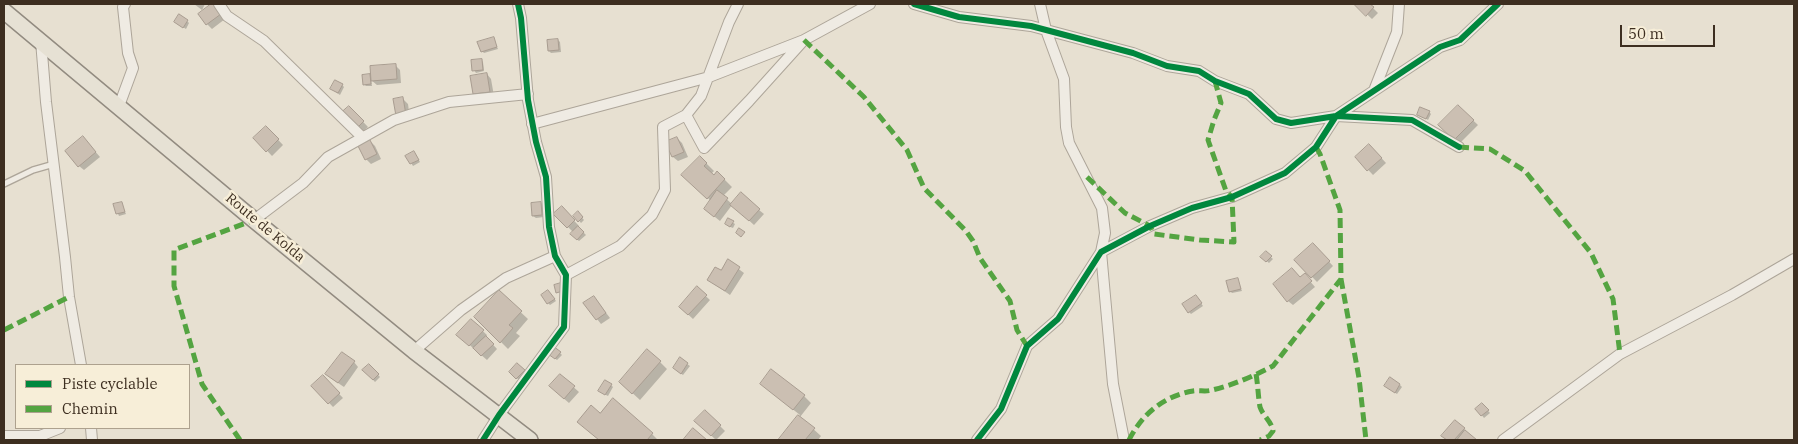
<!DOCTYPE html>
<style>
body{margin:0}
#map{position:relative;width:1798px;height:444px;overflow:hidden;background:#e7e0d1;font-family:"IBM Plex Serif",serif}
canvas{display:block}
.frame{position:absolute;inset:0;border:5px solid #3d2e20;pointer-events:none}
.legend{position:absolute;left:15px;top:364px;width:175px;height:65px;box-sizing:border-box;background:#f7eed8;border:1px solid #ada18e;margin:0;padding:6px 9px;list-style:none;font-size:15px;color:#3d2e20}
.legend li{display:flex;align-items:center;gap:10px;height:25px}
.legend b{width:25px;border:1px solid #ada18e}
.scale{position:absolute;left:1620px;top:25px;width:95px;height:22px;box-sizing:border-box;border:2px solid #3d2e20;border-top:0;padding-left:6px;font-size:15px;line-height:18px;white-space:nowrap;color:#3d2e20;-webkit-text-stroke:4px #f7eed8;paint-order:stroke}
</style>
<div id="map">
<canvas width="1798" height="444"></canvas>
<div class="frame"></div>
<ul class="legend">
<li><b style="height:6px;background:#00873e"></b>Piste cyclable</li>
<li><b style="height:6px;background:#54a441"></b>Chemin</li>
</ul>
<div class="scale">50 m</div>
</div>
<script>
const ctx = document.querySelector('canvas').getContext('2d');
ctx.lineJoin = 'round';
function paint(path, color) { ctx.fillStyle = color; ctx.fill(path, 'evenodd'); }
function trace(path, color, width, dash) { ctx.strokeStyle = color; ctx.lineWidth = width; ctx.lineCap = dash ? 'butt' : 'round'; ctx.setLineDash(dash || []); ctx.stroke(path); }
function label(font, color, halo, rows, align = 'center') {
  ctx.font = font + ' "IBM Plex Serif",serif'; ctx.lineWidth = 5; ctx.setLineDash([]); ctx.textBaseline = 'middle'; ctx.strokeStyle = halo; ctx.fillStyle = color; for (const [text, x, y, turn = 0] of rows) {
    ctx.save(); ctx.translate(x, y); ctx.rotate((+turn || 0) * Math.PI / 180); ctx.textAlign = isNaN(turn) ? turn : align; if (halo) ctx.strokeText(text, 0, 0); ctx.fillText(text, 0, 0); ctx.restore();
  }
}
const shadow = new Path2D(`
 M194 4H205L202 10Z
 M213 4 225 19 212 29 207 24Z
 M1356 4H1369L1378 13 1372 19Z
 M187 21 189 23 186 29 178 24Z
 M493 38 498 49 484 53 482 51Z
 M558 40 560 42 561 52 551 53 549 51Z
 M481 60 483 62 484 71 476 73 474 70Z
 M395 65 400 70 401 83 377 85 371 80 372 86H366L364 84 369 75 372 78Z
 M487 74 491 79 494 96 479 99 474 94Z
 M342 85 344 87 340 95 331 89Z
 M403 99 408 104 410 119 395 100Z
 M1458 106 1478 125 1459 144 1440 125Z
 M349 107 368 127 361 133Z
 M1429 112 1431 114 1428 120 1421 116Z
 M266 127 283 145 272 156 255 138Z
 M677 138 682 143 688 157 678 161 673 157 667 143Z
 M370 141 375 146 381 159 371 164 366 159Z
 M87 142 100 157 84 170 79 166Z
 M1374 150 1386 163 1373 175 1356 157Z
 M415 154 420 162 413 166 407 156Z
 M700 157 714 171 711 174 714 177 718 173 732 187 723 196 732 204 759 210 764 214 754 225 732 205 720 221 705 209 711 201 683 175Z
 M121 203 126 214 119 216 114 205Z
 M541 203 543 205 544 217 536 218 533 216Z
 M562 208 579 226 578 227 586 235 579 241 571 234 573 232 555 214Z
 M578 213 584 220 581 223 575 216Z
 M729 220 735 224 733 228 728 226Z
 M1313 244 1333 266 1317 282 1296 260Z
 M1266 253 1273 259 1269 263 1262 257Z
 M728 261 744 273 730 295 708 280 721 272Z
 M1237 279 1242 291 1232 293 1230 291Z
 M1300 279 1309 280 1315 287 1293 305 1288 301Z
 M697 288 710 300 693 319 680 307Z
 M499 292 528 319 516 333 520 336 508 349 476 317Z
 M550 293 556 301 550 305 548 303Z
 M594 297 610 318 601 324 597 319Z
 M1198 299 1203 306 1191 314 1189 312Z
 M471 320 487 335 486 337 497 349 487 360 458 335Z
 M560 353 562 355 557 360 549 354Z
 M680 359 690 366 683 375 676 370Z
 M354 362 358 367 344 387 332 379Z
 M660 362 667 369 640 400 628 389Z
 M369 365 380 377 375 382 364 370Z
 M517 365 526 373 519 380 510 372Z
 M560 375 579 392 569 403 555 391Z
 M323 377 343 398 333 407 313 386Z
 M761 384 804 396 811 403 800 417 821 436 818 440H780L800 415Z
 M611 385 613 387 608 396 602 393Z
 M1400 385 1402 387 1397 394 1388 388Z
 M1482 404 1490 413 1484 418 1477 409Z
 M705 411 725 431 716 440 696 421Z
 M600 415 652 434 658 440H599L588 431Z
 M1464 429 1475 440H1447L1443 436Z`);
const building = new Path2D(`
 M211 4H214L221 14 206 25 198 14Z
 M1354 4H1370L1374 7 1366 16Z
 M179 14 188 20 183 28 174 22Z
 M494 37 497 47 481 52 477 42Z
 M558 39 559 50 548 51 547 40Z
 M482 59 483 70 472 71 471 60Z
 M396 64 397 79 371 81 370 66Z
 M487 73 490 92 473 94 470 76Z
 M370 74 371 84 363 85 362 75Z
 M335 80 343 84 338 93 330 89Z
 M403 97 406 115 396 116 393 99Z
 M1458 105 1474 120 1454 140 1438 125Z
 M349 106 364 121 356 129 341 113Z
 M1420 107 1430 111 1426 119 1417 115Z
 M266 126 279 139 266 152 253 138Z
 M83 136 96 152 78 167 65 151Z
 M677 137 684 152 672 157 665 142Z
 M370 140 377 154 365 160 358 146Z
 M1369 144 1382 158 1367 171 1355 157Z
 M414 151 419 160 410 164 405 156Z
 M700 156 707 163 704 166 714 175 717 171 725 179 707 199 681 175Z
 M717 190 728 198 714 217 704 209Z
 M741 192 760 209 749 221 730 205Z
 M122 202 125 212 116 214 113 204Z
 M541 202 542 215 532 216 531 203Z
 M562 206 575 220 567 228 553 214Z
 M578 211 583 217 578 222 573 216Z
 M728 218 734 221 730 227 725 224Z
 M578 226 584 232 577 240 570 234Z
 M739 228 745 232 741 237 736 233Z
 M1313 243 1330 261 1311 278 1294 260Z
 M1266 251 1272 256 1266 262 1260 257Z
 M728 259 740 267 725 291 707 280 715 267 721 270Z
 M1292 268 1300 277 1305 273 1312 281 1287 302 1273 284Z
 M1238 278 1241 289 1229 292 1226 281Z
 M561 283 563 291 556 293 554 285Z
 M697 286 707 295 688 315 679 307Z
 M499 290 522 311 509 325 513 328 500 343 474 317Z
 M548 290 555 299 547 304 541 295Z
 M1196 295 1202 303 1188 313 1182 304Z
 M594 296 606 313 596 320 583 303Z
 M471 319 484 330 469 346 456 335Z
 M486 336 494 344 481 356 473 348Z
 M553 346 561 352 555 359 548 354Z
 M647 349 661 361 632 394 619 382Z
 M342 352 355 361 338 383 325 374Z
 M680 357 688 363 681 374 673 368Z
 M517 363 525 370 516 379 509 372Z
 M369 364 379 374 373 380 362 370Z
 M771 369 805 395 793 410 760 384Z
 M560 374 575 386 564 399 549 386Z
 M323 375 340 393 328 404 311 386Z
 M1390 377 1400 384 1395 393 1384 386Z
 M605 380 612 384 605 395 598 391Z
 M613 398 653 433 647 440H599L577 422 591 405 600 413Z
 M1482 403 1489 410 1481 416 1475 409Z
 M705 410 721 425 711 436 694 421Z
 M798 415 815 428 805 440H778Z
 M1455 420 1465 428 1454 440H1447L1441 436Z
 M693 428 707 440H683Z
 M1465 430 1477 440H1457Z`);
const service = new Path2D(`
 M4 184 33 170 54 164`);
const minor = new Path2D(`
 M219 4 227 16 264 41 362 137
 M914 4 959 17 1031 26 1133 53 1167 66 1199 71 1215 81 1249 94 1276 119 1291 123 1336 116 1412 120 1459 147
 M1040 4 1046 30 1064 79 1066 127 1069 143 1102 208 1105 233 1101 252 1113 384 1124 440
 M41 41 46 102 65 257 69 297 81 365
 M1375 88 1397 32 1399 4
 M119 106 133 68 128 53 123 7 125 4
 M686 115 701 96 729 22 738 4
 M532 124 709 77 804 40 870 4
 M254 220 303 183 328 157 394 120 449 102 528 94
 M566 275 620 246 652 215 665 190 663 127 686 115 704 148 749 101 804 40
 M414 351 461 310 506 278 555 256
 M91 428 92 440
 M4 436H40L60 428
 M483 440 499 415 564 327 566 275 555 256 549 227 546 177 536 142 528 100 521 18 518 4
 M977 440 1001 409 1027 346 1058 319 1101 252 1150 226 1192 208 1232 197 1285 173 1316 147 1336 116 1440 47 1460 40 1498 4
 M1503 440 1620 354 1732 295 1794 259`);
const primary = new Path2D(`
 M4 11 254 220 414 351 530 440`);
const quiet = new Path2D(`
 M804 40 864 97 907 150 924 188 966 231 973 241 980 258 1010 301 1017 330 1027 346
 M1459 147 1490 149 1525 171 1591 253 1613 299 1620 354
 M1087 177 1125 213 1150 226 1154 234 1200 240 1234 242 1232 197 1226 191 1208 140 1214 120 1221 103 1215 81
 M1341 279 1359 378 1366 440
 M4 330 69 297
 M1256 374C1258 385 1258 396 1260 407 1263 416 1272 422 1273 431L1269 436 1260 440
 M240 440 202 384 174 286V250L254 220
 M1129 440C1142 414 1164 396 1193 391 1199 390 1206 392 1212 390 1233 385 1254 376 1273 366L1341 279 1340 210 1320 154 1316 147`);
const cycleway = new Path2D(`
 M914 4 959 17 1031 26 1133 53 1167 66 1199 71 1215 81 1249 94 1276 119 1291 123 1336 116 1412 120 1459 147
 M483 440 499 415 564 327 566 275 555 256 549 227 546 177 536 142 528 100 521 18 518 4
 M977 440 1001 409 1027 346 1058 319 1101 252 1150 226 1192 208 1232 197 1285 173 1316 147 1336 116 1440 47 1460 40 1498 4`);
const streetNames = [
 ["Route de Kolda",265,228,40]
];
paint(shadow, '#0003');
paint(building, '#cbbfb2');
trace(building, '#a89c90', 1);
trace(service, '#ada599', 8);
trace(minor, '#ada599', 12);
trace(primary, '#928b80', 18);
trace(service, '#efebe3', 5);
trace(minor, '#efebe3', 10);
trace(primary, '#e6e1d4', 15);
trace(quiet, '#54a441', 5, [10, 5]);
trace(cycleway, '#00873e', 6);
label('14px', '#3d2e20', '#f7eed8', streetNames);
</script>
